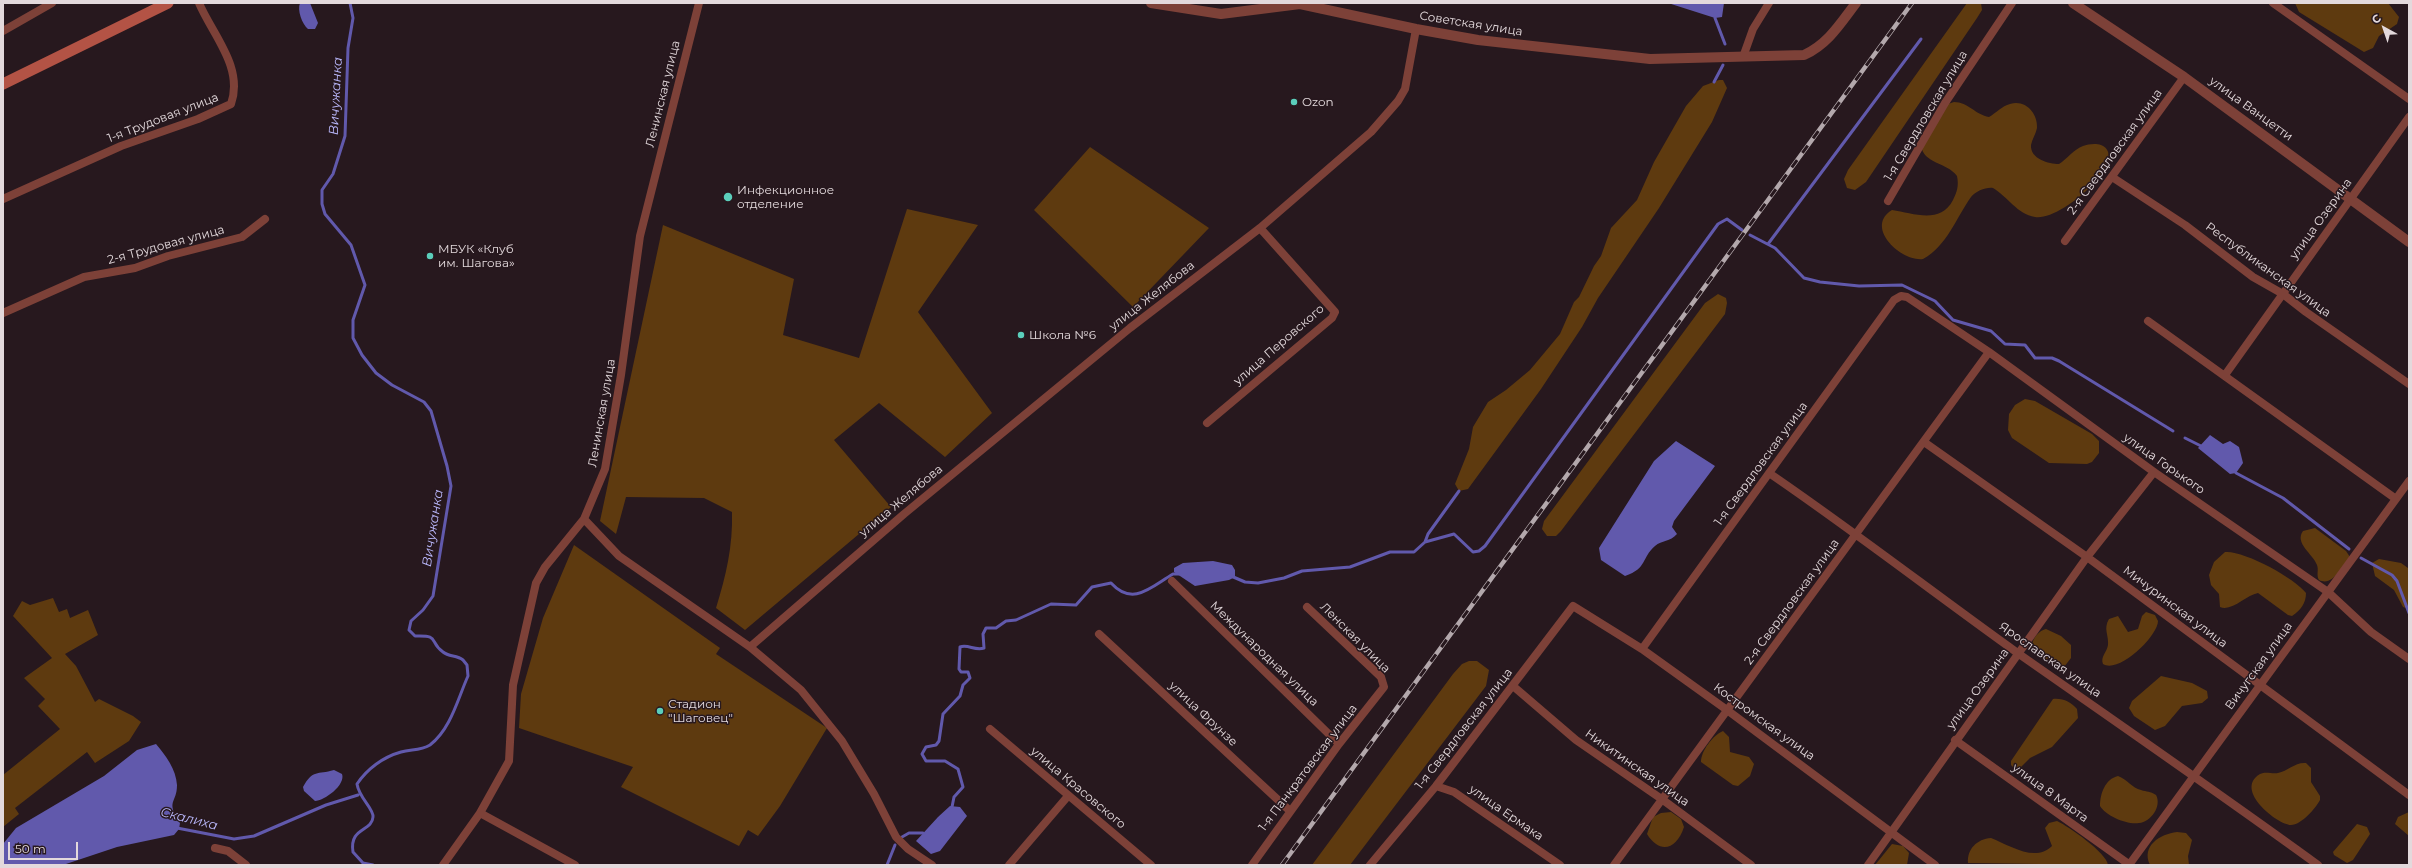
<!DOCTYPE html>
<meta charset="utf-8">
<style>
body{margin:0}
#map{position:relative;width:2412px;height:868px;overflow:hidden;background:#27181e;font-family:Montserrat,sans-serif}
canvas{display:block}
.frame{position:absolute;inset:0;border:4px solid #e3d9dc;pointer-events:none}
.north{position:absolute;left:2364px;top:8px;width:40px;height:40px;-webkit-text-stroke:3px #27181e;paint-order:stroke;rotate:320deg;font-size:11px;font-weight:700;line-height:16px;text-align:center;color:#e3d9dc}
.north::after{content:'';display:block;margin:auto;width:14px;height:18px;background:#e3d9dc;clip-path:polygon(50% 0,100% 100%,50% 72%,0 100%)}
.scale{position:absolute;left:8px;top:842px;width:70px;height:18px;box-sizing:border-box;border:2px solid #e3d9dc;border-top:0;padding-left:5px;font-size:12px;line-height:14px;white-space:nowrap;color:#e3d9dc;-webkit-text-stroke:3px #27181e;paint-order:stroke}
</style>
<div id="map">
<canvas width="2412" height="868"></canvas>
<div class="frame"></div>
<div class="north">С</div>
<div class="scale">50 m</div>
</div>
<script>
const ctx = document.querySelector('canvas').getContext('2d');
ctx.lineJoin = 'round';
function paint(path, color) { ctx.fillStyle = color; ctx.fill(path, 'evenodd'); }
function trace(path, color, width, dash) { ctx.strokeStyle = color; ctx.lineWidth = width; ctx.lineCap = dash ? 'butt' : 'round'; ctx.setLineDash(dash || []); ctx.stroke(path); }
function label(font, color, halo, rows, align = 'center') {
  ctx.font = font + ' Montserrat,sans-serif'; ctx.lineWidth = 3; ctx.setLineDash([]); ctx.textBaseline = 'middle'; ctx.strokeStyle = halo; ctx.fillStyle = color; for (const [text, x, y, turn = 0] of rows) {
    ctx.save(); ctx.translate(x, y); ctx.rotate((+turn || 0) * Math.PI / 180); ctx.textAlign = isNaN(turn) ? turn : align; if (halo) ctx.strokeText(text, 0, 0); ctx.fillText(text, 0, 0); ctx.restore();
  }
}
const green = new Path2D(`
 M1967 3H1981L1982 10 1977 18 1866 182 1855 190 1847 188 1844 179 1848 170Z
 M2295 3H2388L2399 17 2397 24 2379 36 2373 48 2364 52 2299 12Z
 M1719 80H1723L1727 88 1712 122 1659 208 1598 298 1582 327 1541 389 1468 489 1459 491 1455 484 1469 449 1473 427 1488 402 1506 390 1530 370 1560 334 1574 302 1579 297 1594 266 1601 256 1611 228 1637 200 1654 162 1686 106 1703 86Z
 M1954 102C1968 102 1976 115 1989 117 1996 113 2002 106 2010 104 2025 99 2038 113 2037 128 2036 134 2032 139 2031 145 2030 159 2049 164 2059 164 2067 159 2074 149 2083 146 2088 144 2096 143 2101 145 2132 158 2061 222 2035 217 2017 214 2008 197 1993 188 1986 187 1976 191 1971 197 1956 218 1947 246 1923 259 1901 262 1864 227 1892 210 1913 213 1940 225 1953 200 1957 192 1959 186 1957 176 1947 162 1923 164 1921 145L1948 104Z
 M1090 147 1209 228 1133 307 1034 210Z
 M907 209 978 225 918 312 992 413 945 457 879 403 834 440 891 507 745 630 716 608C726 576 733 546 732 512L704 498 626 497 616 534 600 521 663 225 794 279 783 335 859 358Z
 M1718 294 1726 298 1727 303 1725 314 1561 531 1556 536H1547L1542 529 1544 521 1705 303Z
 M2025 399 2035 401 2092 434 2099 441V453L2092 462 2087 464 2049 463 2012 438 2008 430 2009 414 2015 405Z
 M2315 528 2346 551 2350 557C2342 566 2333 587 2319 580 2316 575 2319 570 2317 565 2313 554 2294 543 2303 531Z
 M574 545 720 648 716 654 827 728 780 806 758 836 748 830 739 846 621 787 633 767 519 728 521 694 543 618Z
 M2225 552C2243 550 2295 578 2306 593 2306 603 2301 610 2292 616L2288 615 2258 593C2246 595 2232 612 2220 607L2219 594 2211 585 2209 575 2214 562Z
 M2379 559 2401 563 2408 568 2409 609 2403 607 2394 590 2375 576 2372 563Z
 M53 598 59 612 67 609 70 618 88 610 98 635 65 654 76 666 95 702 99 699 133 716 141 722 129 741 95 763 87 752 15 808 19 814 3 827V775L60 729 38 706 45 699 24 678 52 658 13 616 22 601 30 605Z
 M2146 612 2155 615 2158 621C2158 636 2119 674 2103 664 2100 657 2107 652 2108 645 2109 635 2103 629 2109 619L2118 616 2128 632 2138 629 2142 616Z
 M2046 629 2061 636 2071 645V658L2064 667 2049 662 2033 652C2029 643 2037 631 2046 629Z
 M1469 661H1477L1489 670 1486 686 1350 865H1312L1453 674 1462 664Z
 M2161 676 2192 683 2207 691 2208 698 2202 703 2182 706 2165 726 2155 730 2134 716 2129 708 2132 701Z
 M2053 699C2063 698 2071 702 2077 709L2078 718 2052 747 2030 758 2017 771 2011 765V761Z
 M1723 731 1729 737 1730 752 1749 757 1754 764 1750 776 1738 786 1733 785 1701 762C1701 751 1713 735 1723 731Z
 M2306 763 2311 768V782L2320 796V800C2316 808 2301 825 2291 825 2278 825 2233 790 2260 774 2266 771 2271 774 2278 773 2288 771 2295 762 2306 763Z
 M2118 776C2127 779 2132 788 2141 790 2147 792 2150 791 2156 795 2162 806 2151 822 2139 823 2127 825 2106 816 2100 806 2100 794 2105 779 2118 776Z
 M1671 812 1681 819 1684 827C1677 849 1660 855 1647 834L1653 817 1661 813Z
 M2409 812V836L2395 824 2398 817Z
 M2057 821C2068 826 2107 853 2108 865L1968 863C1967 849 1977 839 1991 838 2009 845 2035 863 2052 846L2045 828 2049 823Z
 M2357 824 2367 827 2370 834 2353 860 2347 863 2334 855 2333 852Z
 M2177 832 2186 833 2192 840 2188 856 2189 865H2150C2141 846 2160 834 2177 832Z
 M1892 844 1903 846 1909 853 1907 865H1875Z`);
const water = new Path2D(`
 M300 3H310L318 23 315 29H308C302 24 297 10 300 3Z
 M1668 3H1724L1722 17 1715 18Z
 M2210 435 2223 444 2230 441 2239 447 2243 463 2236 473 2230 474 2198 448Z
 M1676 441 1715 466 1674 521 1672 527 1677 534C1670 542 1662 540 1655 546 1641 558 1648 568 1625 576L1601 560 1599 548 1654 461Z
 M1213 561 1232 565 1235 570V577L1229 580 1195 586 1174 572V568L1183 563Z
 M156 744C166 756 176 769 177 785 177 804 165 800 180 823L179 829 174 835 117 847 63 865H3V844L16 828 104 776 137 750Z
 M334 770 342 774C346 785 324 801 315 801L304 791 303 787C313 769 317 775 334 770Z
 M950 806 960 807 967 816 940 851 931 854 916 841 938 817Z`);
const stream = new Path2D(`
 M350 3 353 18 348 48 345 136 333 174 322 190V204L325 214 351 245 365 285 353 320V338L362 355 376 373 392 385 424 402 431 411 447 466 451 486 433 596 423 610 411 621 409 630 415 636C441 635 428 641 443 652 449 657 457 655 463 660L467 665 468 676C458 698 451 729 430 745 420 751 411 749 401 752 383 757 367 769 357 784 359 798 374 809 373 817 372 832 349 827 353 852L363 863 373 865
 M1715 18 1725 44
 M1714 82 1723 65
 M1750 235 1775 248 1804 278 1820 282 1859 286 1902 285 1935 301 1953 320 1991 331 2005 344 2025 345 2035 358H2052L2059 361 2173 431
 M1768 244 1921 39
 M2185 438 2201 446
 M2236 473 2283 498 2349 549
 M1425 542 1428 534 1459 491
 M2361 558 2392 575 2397 581 2409 613
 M1231 576 1245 582 1258 583 1284 578 1302 571 1350 567 1390 552H1414L1425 542 1454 534 1473 552 1479 551 1485 546 1718 224 1727 219 1742 230
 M952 807 954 797 963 787 958 769 945 761H926L922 754 926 747 936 745 939 741 943 714 960 696 963 685 970 678 968 672H961L959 669 960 647C968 644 975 651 984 648L983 634 986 628H996L1006 621 1016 620 1051 604 1076 605 1092 587 1111 583C1133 607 1151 587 1173 574H1179
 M177 828 234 839 254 836 326 805 358 795
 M902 837 909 833H923
 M887 865 895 845`);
const minor = new Path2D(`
 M2273 3 2409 99
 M3 31 52 3
 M1743 57 1753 29 1769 3
 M2112 177 2185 225 2253 277 2283 294 2306 312 2409 384
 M3 199 121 146 198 119 231 104C244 67 212 34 199 3
 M1888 201 1945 103 2012 3
 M2065 241 2184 77
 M3 313 84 277 135 268 168 256 242 237 265 219
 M2148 321 2396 499
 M2225 375 2409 117
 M1207 423 1332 318 1335 312 1260 228
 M1924 442 2087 557 2409 795
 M1769 473C1854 531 1935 594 2019 654 2119 724 2219 793 2318 865
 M584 519 619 556 750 647 801 690 842 741 874 794 896 837 908 849 932 865
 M1172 581 1339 744
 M1099 634 1290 811
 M750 647 904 514 1130 328 1260 228 1371 132 1398 101 1405 89 1416 29
 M1642 649 1894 300 1901 296 1907 297 1989 352 2154 472 2328 592 2371 632 2409 659
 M1513 686 1576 740 1663 800 1751 865
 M990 729 1151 865
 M1955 740 2130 865
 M1436 786 1454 792 1560 865
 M480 813 575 865
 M215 848 228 851 246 865
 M443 865 480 813 509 761 513 685 536 583 545 567 584 519 605 469 621 375 640 236 699 3
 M1009 865 1068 796
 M1252 865 1339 744 1384 687 1381 677 1307 607
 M1370 865 1436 786 1573 606 1642 649 1727 710 1935 865
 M1614 865 1989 352
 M1868 865 2087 557 2154 472
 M2129 865 2409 481`);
const tertiary = new Path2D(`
 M1151 3 1221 14 1300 4 1416 29 1478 40 1650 59 1804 55C1828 44 1840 24 1856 3
 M2073 3 2184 77 2409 242`);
const secondary = new Path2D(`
 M3 84 168 3`);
const rail = new Path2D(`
 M1282 865 1912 3`);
const markers = [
 [1294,102,4,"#5bcebb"],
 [728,197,5,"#5bcebb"],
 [430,256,4,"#5bcebb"],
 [1021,335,4,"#5bcebb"],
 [660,711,4,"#5bcebb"]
];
const streetNames = [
 ["Советская улица",1471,24,9],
 ["Ленинская улица",663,94,-76],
 ["улица Ванцетти",2251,109,36],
 ["1-я Свердловская улица",1926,116,-59],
 ["1-я Трудовая улица",163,118,-21],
 ["2-я Свердловская улица",2115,152,-54],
 ["улица Озерина",2321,219,-54],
 ["2-я Трудовая улица",166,245,-15],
 ["Республиканская улица",2268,270,36],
 ["улица Желябова",1152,296,-38],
 ["улица Перовского",1279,345,-41],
 ["Ленинская улица",602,413,-80],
 ["1-я Свердловская улица",1761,464,-54],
 ["улица Горького",2164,464,35],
 ["улица Желябова",901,501,-40],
 ["2-я Свердловская улица",1792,602,-54],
 ["Мичуринская улица",2175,607,37],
 ["Ленская улица",1355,638,45],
 ["Международная улица",1264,654,44],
 ["Ярославская улица",2050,660,35],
 ["Вичугская улица",2259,666,-54],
 ["улица Озерина",1978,689,-54],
 ["улица Фрунзе",1203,714,43],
 ["Костромская улица",1764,722,36],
 ["1-я Свердловская улица",1464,729,-52],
 ["1-я Панкратовская улица",1308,768,-53],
 ["Никитинская улица",1637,768,35],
 ["улица Красовского",1078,788,40],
 ["улица 8 Марта",2050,793,36],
 ["улица Ермака",1506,813,35]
];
const poiNames = [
 ["Ozon",1302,102],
 ["Инфекционное",737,190],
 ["отделение",737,204],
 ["МБУК «Клуб",438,249],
 ["им. Шагова»",438,263],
 ["Школа №6",1029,335],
 ["Стадион",668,704],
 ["\"Шаговец\"",668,718]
];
const waterNames = [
 ["Вичужанка",336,96,-87],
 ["Вичужанка",433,528,-81],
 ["Скалиха",189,819,14]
];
paint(green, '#5e3a0f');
paint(water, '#6159ac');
trace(stream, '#6159ac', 3);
trace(minor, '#7d4138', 8);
trace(tertiary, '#7d4138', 10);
trace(secondary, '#b35345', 11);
trace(rail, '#b3a8ac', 4.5);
trace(rail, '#27181e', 3, [9]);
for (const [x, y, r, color] of markers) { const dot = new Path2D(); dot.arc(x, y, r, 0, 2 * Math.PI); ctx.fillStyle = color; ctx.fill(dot); trace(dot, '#27181e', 1.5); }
label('12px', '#e3d9dc', '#27181e', streetNames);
label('12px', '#e3d9dc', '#27181e', poiNames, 'left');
label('italic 13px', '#bab8fc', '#27181e', waterNames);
</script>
